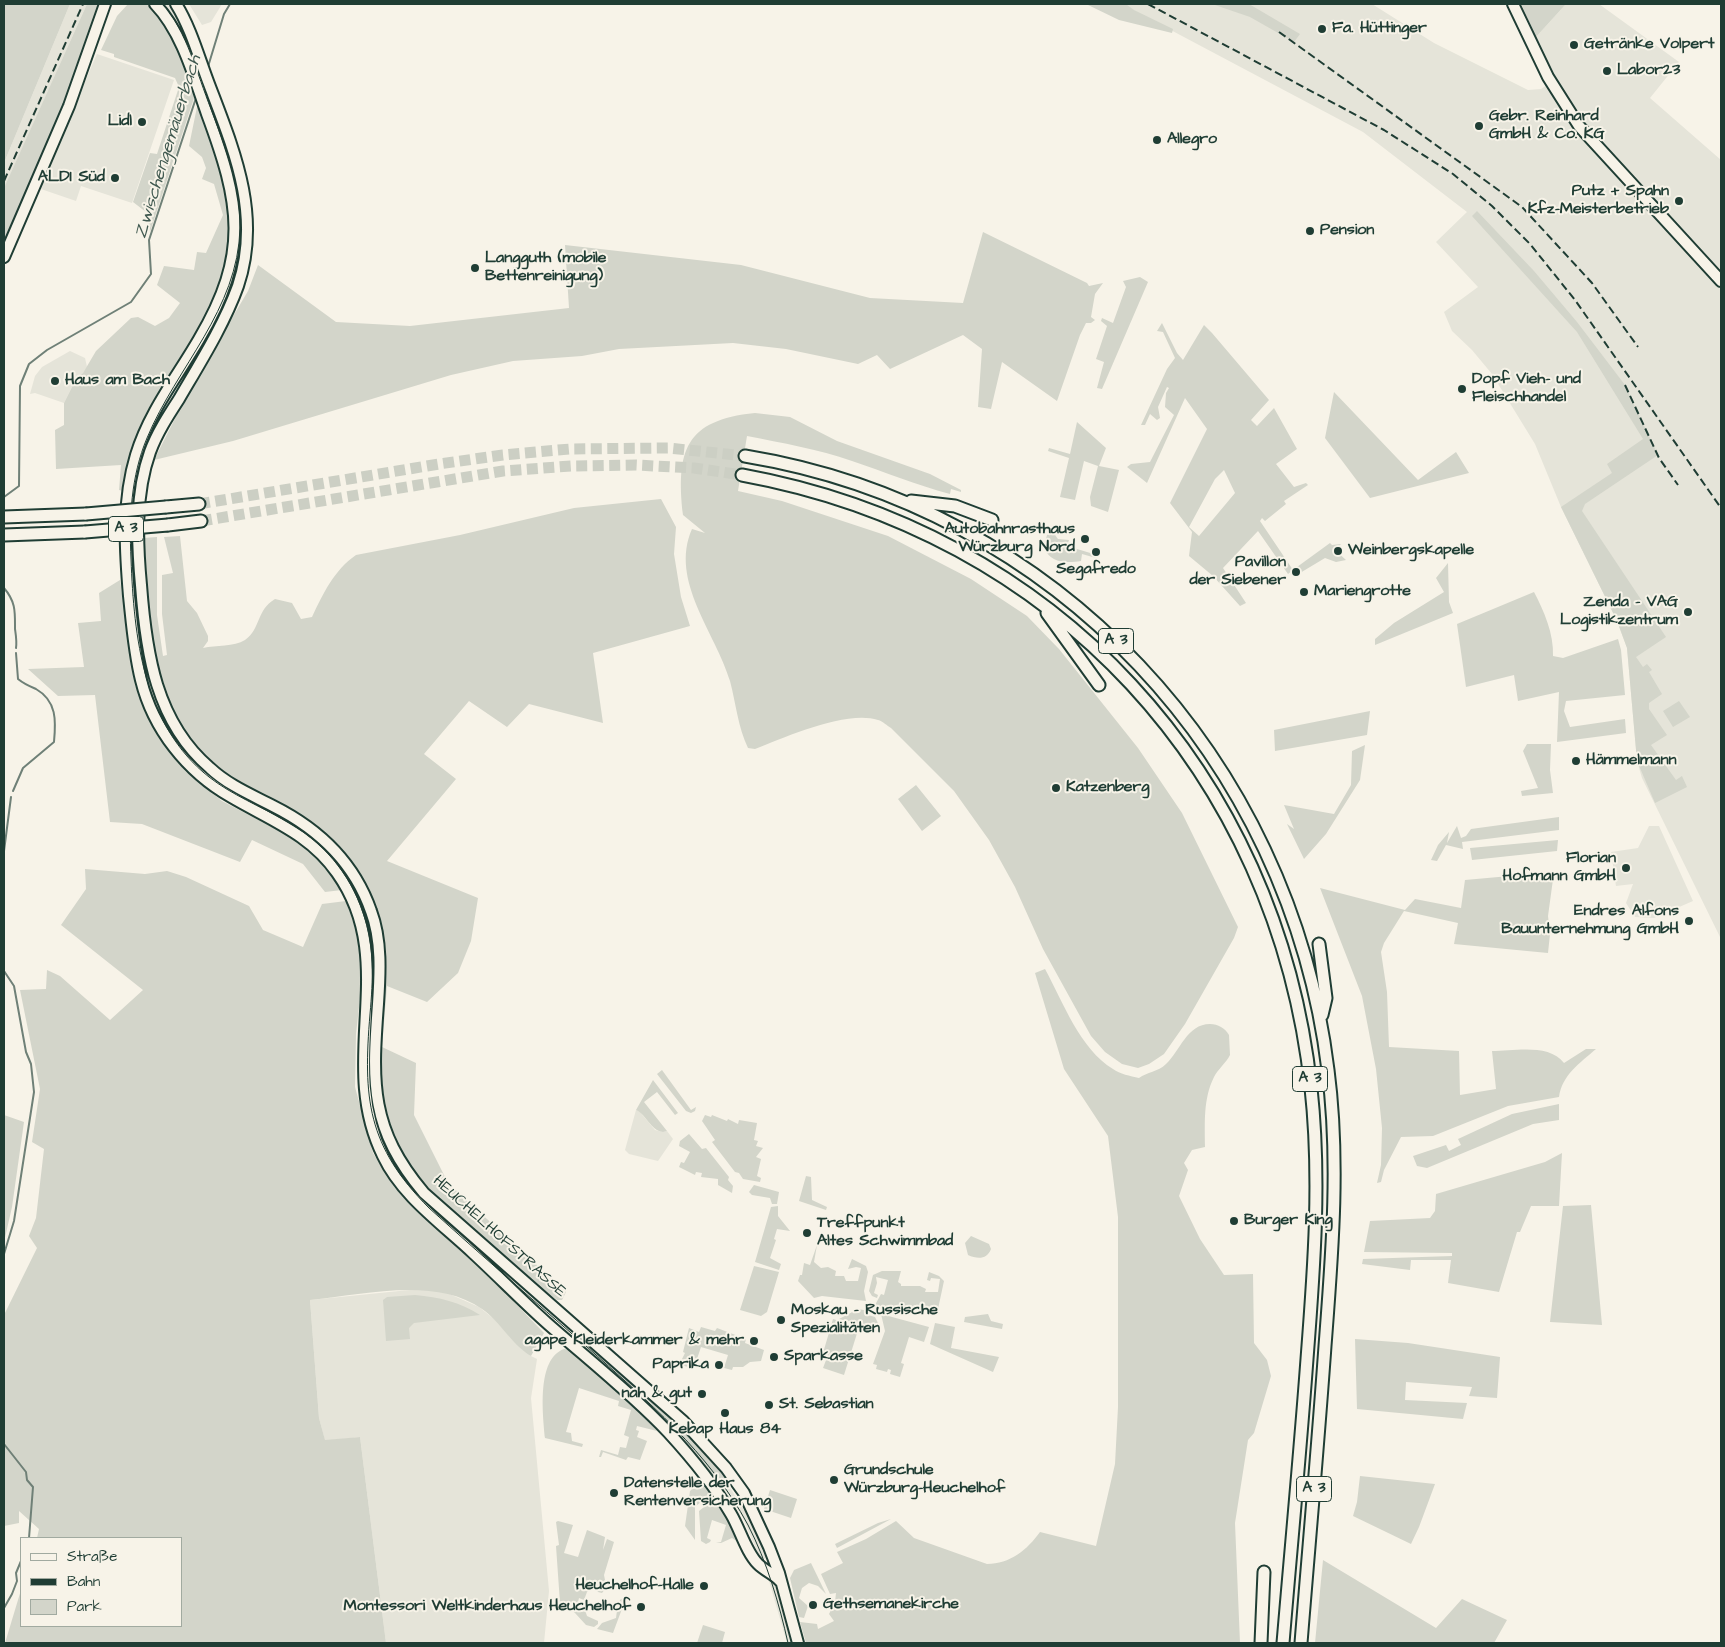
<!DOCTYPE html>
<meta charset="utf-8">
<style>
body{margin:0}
#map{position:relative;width:1725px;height:1647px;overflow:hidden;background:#f7f3e8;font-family:"Architects Daughter",sans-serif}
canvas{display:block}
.frame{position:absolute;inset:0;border:5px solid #1f3d34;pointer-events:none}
.legend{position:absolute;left:20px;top:1537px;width:162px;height:90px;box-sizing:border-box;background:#f7f3e8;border:1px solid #a1aaa0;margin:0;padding:6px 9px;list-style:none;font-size:15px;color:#1f3d34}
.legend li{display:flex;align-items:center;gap:10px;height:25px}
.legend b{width:25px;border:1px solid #a1aaa0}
</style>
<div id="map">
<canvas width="1725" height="1647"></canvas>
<div class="frame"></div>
<ul class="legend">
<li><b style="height:6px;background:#f7f3e8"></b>Straße</li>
<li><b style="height:6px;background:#1f3d34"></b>Bahn</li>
<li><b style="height:14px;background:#d3d5ca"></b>Park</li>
</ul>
</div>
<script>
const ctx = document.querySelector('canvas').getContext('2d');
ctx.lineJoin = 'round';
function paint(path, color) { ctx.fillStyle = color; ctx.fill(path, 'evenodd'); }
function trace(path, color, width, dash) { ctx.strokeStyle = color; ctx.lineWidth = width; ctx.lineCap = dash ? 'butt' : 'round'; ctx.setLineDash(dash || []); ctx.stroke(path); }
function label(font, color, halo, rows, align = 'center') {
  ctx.font = font + ' "Architects Daughter",sans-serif'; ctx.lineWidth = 4; ctx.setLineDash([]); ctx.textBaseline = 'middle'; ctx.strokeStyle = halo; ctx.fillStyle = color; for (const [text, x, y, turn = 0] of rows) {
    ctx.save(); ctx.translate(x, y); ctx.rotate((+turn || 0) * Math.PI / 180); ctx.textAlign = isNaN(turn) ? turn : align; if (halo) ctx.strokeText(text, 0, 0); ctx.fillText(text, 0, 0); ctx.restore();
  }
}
const built = new Path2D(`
 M70 4H87L4 189V163Z
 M160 4H168L179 16 232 155 244 216 238 272 224 311 158 425 139 477 144 643 351 875 370 918 375 947 374 1102 557 1316 554 1320 428 1209 393 1168 367 1103V932L359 905 345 878 337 866 230 794 196 767 166 730 151 699 137 644 128 520 137 461 237 199 227 157Z
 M189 4H222L211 22 202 25Z
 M1126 4H1372L1434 43 1528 90 1541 89 1547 85 1552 73 1536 37 1566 4H1599L1679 62 1650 98 1721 160V939L1642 778 1637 761 1627 648 1617 621 1561 507 1535 444 1492 374 1472 350 1452 331 1444 312 1478 287 1436 242 1467 212 1363 132 1133 10Z
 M97 54 174 80 132 203 81 186 76 201 38 188Z
 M70 351 85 358 87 367 83 373 77 377 64 403 35 393 30 394 35 376 42 367Z
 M1649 826H1659L1693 901 1654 918 1635 917 1626 903 1633 884 1616 886 1611 852 1638 848Z
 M636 1110 640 1112 655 1130 663 1132 667 1131 673 1139 658 1161 629 1154 625 1150Z
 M419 1289 445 1292 479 1307 499 1323 531 1356 537 1359 531 1398 549 1591 544 1643H386L360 1437 325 1441 319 1418 310 1300Z
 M574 1331 726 1481 745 1512 766 1558 761 1560 742 1516 721 1485 571 1335Z
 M767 1574 774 1579 792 1643H787Z`);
const green = new Path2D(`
 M4 4H70L4 163Z
 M87 4H101L75 79 4 247V188Z
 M128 4H150L170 27 195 95 150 232 146 212 133 202 150 153 157 154 179 87 175 78 114 57V54L101 50 117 16Z
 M1086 4H1126L1134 10 1173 29 1172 33 1119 20Z
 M1212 4H1249L1300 34 1294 42 1250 17Z
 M1521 4H1566L1536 37Z
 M198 102C209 126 215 150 222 174 225 184 230 194 231 204 237 297 186 340 147 415 135 438 129 465 123 491L119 490 121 465 56 469 55 430 64 425V403L77 377 83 373 96 351 131 318 138 317 155 326 169 318 180 303 157 285 164 266 194 270 197 252 206 253 223 215 214 184 202 179 206 168 202 157 189 146Z
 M1477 211 1534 271 1577 322 1625 385 1658 455 1585 504 1582 511 1666 637 1636 657 1643 667 1647 664 1652 670 1649 672 1662 694 1649 703V709L1667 735 1651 745 1676 780 1682 776 1687 787 1655 803 1637 761 1627 648 1617 621 1561 507 1612 473 1607 464 1643 439 1577 332 1472 216Z
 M983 232 1087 283 1089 286 1103 283 1095 294 1091 317 1095 320 1091 323H1086L1080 335 1057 401 1002 362 991 409 978 407 982 349 963 335 890 369 877 355 858 364 786 349 733 343 619 349 582 356 513 361 451 375 233 441 154 460 189 391 248 291 258 265 336 322 410 326 569 308 565 245 741 265 870 298 963 303Z
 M1140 277 1148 282 1102 389 1097 388 1104 362 1096 359 1107 326 1101 321 1102 318 1113 323 1126 287 1123 281Z
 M1162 323 1177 353 1183 360 1204 325 1212 333 1269 400 1251 420 1257 426 1274 408 1297 449 1276 464 1294 487 1306 483 1308 485 1284 501 1286 504 1265 521 1262 518 1260 521 1293 570 1288 574 1258 531 1223 568 1246 603 1240 606 1213 576 1189 556 1192 532 1170 503 1207 429 1185 398 1147 483 1127 467 1131 464 1150 462 1174 415 1165 407 1166 393 1169 388 1167 387 1158 407 1160 418 1157 420 1150 414 1145 425H1141L1167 369 1175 358 1163 332 1157 331ZM1224 470 1235 493 1199 536 1189 527 1215 479Z
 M1334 392 1418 480 1456 452 1469 473 1370 498 1325 438Z
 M755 413 790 417 837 441 930 474 961 490V492L951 489 950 494C916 485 885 472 852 461 818 449 782 443 747 436L738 491 782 501 888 536 971 579 1027 616 1059 649 1138 748 1182 813 1238 927 1234 938 1185 1024 1164 1054 1149 1064 1138 1068 1122 1064 1105 1052 1091 1036 1043 949 1015 887 989 840 954 791 891 728C887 726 883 721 878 720 846 710 786 737 755 749L748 748C738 727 736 704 730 681 716 633 669 581 692 529L705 533 683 515C676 451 685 420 755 413Z
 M1077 422 1106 448 1099 466 1119 470 1108 512 1091 506 1090 497 1098 466 1084 461 1075 500 1060 497 1069 458 1048 451 1049 448 1070 454Z
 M661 499 676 527 674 554 681 597 690 626 593 653 603 723 529 704 507 727 469 701 424 754 456 779 387 861 478 898 471 941 458 973 427 1002 387 986 382 1047 416 1063 414 1115 448 1183 566 1292 562 1300H557L524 1275 431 1196 393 1143 377 1081 380 936 346 858 208 762 173 718 150 646 143 538 157 537V615L163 656 167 655 162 614V575L173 573 164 537 180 536 187 601 197 613 208 636V641L203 648C216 645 234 647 245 640 261 629 256 610 275 599L292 603 301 619 312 617C323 594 334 570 356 555L460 535 574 508Z
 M1056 530 1055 535 1058 539 1069 540 1067 546 1097 555 1096 558 1082 554 1081 561C1067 563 1050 564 1044 547L1047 535Z
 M1330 543 1332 545 1341 544 1335 550 1346 560 1336 562 1325 558 1300 573 1297 567Z
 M1448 563 1449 602 1453 613 1375 645V639L1394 623 1444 592 1436 578Z
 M120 580 135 685 157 735 185 771 222 801 293 838 318 856 342 890 325 892 303 864 252 840 240 862 142 824 110 822 95 695 58 696 28 669 84 667 78 623 101 621 99 593Z
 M1534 592C1544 611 1554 634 1553 656L1563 658 1618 639 1621 650 1625 695 1566 701 1564 711 1570 727 1625 719 1626 733 1557 742 1559 692 1518 701 1514 675 1466 687 1457 624Z
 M1679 701 1690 717 1673 727 1663 711Z
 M1370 711 1367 735 1275 751 1274 730Z
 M1527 744H1551L1550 770 1553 793 1522 796 1521 791 1538 788 1523 751Z
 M1365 745 1360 780 1326 834 1304 859 1287 824 1294 829 1284 805 1334 814 1351 785 1352 751Z
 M916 785 941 816 922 831 898 799Z
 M1559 817V830L1462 842 1463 849 1446 845 1437 861 1431 860 1438 845 1449 832 1447 843 1457 826 1461 838 1466 836 1471 829Z
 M1558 840 1557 851 1472 860 1470 848Z
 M85 869 145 874 167 871 186 877 249 906 263 930 303 947 322 904 346 901 360 943 362 980 356 1034 355 1087 373 1153 395 1188 488 1275 544 1333 531 1356C511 1344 501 1322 482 1309 435 1276 363 1295 310 1300L319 1418 325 1440 360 1437 386 1643H5L21 1590V1626H181V1538H37L39 1529 19 1511V1523L4 1526V1315L37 1248 29 1236 36 1218 44 1149 32 1142 40 1089 20 990 46 989 47 970 60 976 110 1020 143 990 61 925 86 889Z
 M1554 872 1548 916 1550 934 1548 953 1454 944 1458 923 1404 911 1384 943 1381 952 1387 992 1389 1047 1459 1051 1460 1095 1496 1089 1492 1051C1514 1051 1549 1043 1564 1063L1586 1049H1596C1580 1063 1562 1075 1559 1097L1508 1106 1433 1136 1401 1137 1384 1170 1381 1182 1377 1183 1381 1165 1382 1128 1376 1069 1362 996 1320 888 1405 910 1415 899 1461 908 1465 880Z
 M1045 969C1063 1002 1080 1049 1113 1069 1120 1074 1130 1076 1139 1078 1147 1072 1158 1072 1166 1064 1180 1051 1187 1024 1210 1024 1218 1024 1225 1028 1229 1035L1230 1055C1226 1063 1218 1069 1214 1077 1203 1099 1205 1123 1205 1147L1192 1150 1184 1163 1188 1170 1179 1196 1200 1239 1224 1275 1253 1274 1254 1343 1267 1360 1271 1376 1254 1433 1248 1440 1235 1523 1240 1643H806L800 1622 817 1624 818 1629 834 1621 829 1614 835 1602 836 1593 830 1594 821 1574 843 1563 837 1552 866 1539 896 1521 914 1538 987 1564C1010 1564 1027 1550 1040 1532L1096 1546 1115 1464 1118 1407V1217L1108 1136 1064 1069 1035 973Z
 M662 1070 691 1110 696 1107 695 1111 691 1113 686 1111 657 1074Z
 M653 1080 678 1113 675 1115 657 1092 644 1102 667 1131 663 1132C650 1130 647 1115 636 1110Z
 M1559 1104V1120L1533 1124 1427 1168 1417 1166 1413 1156 1446 1145 1449 1151 1461 1145 1458 1139 1512 1114Z
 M4 1115 24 1122 12 1207 4 1242Z
 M705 1115 711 1117 712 1115 727 1121 728 1119 738 1124 739 1120 757 1123 754 1140 758 1141 756 1146 763 1148 756 1157 761 1159 757 1176 761 1178 760 1182 743 1179 739 1173 735 1172 712 1142 715 1140 702 1121Z
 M689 1134 702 1149 706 1148 729 1177 728 1180 733 1186 732 1193 718 1185V1179L701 1177 702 1173 696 1172 695 1175 679 1167 681 1162 684 1163 690 1152 679 1146 680 1141Z
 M1562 1153 1559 1206H1531L1520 1232H1517L1499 1292 1448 1283 1451 1260H1411L1410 1270 1362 1264 1363 1259 1452 1256V1253L1364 1252 1370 1221 1430 1218 1435 1211 1436 1194 1545 1162Z
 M806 1176 811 1177 812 1200 827 1207 826 1210 799 1201Z
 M754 1185 779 1192 777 1204H772L770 1198 752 1195 749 1192Z
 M1591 1205 1602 1325 1550 1322 1563 1206Z
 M778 1206V1216L790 1231 777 1229 774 1239 776 1240 770 1258 781 1264 779 1270 755 1262 771 1207Z
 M971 1236 989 1244 991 1249C987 1260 977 1259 968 1255L965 1243Z
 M817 1245 814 1262 821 1268 828 1267 836 1271 835 1276H844L846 1281H858L861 1268 856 1267 848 1269 852 1259 866 1266 868 1272 864 1291 866 1301 822 1296 814 1298 798 1281 800 1275H802L804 1263 810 1265Z
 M754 1266 779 1272 767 1312 761 1316 740 1310Z
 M882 1271H901L898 1282 901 1284V1286H920L926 1289 925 1292H938L940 1279 931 1278 930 1281 927 1280 929 1272 939 1276 944 1281 938 1309 934 1308 933 1313 904 1307 903 1310 875 1305 881 1294 884 1295 888 1280 876 1277 877 1283 874 1293 878 1295 877 1298 872 1296 869 1291 873 1275Z
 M415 1295C439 1297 460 1302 480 1315L414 1323 409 1328 410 1339 386 1341 383 1300 387 1297Z
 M858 1309 869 1311 868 1315 875 1317 881 1329 839 1319Z
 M881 1314 929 1327 924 1342 909 1337 901 1363 904 1364 900 1377 890 1374 891 1370 888 1369 887 1372 876 1369 877 1365 873 1364 885 1331Z
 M988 1314 991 1321 1003 1324 1002 1329 964 1322 965 1317Z
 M833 1319 859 1327 844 1375 823 1368 828 1355 823 1353Z
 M935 1323 955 1327 951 1348 999 1357 993 1372 930 1344Z
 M701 1327 715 1331 717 1328 746 1339 745 1343 764 1350 761 1361 750 1362 743 1367H733L732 1370 724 1368 728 1355 701 1347 694 1368 679 1365 685 1353 683 1352 689 1328 699 1332Z
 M582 1336 677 1419 729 1479 717 1488 576 1342Z
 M1355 1339 1408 1343 1500 1357 1497 1398 1469 1396 1472 1387 1406 1382 1405 1400 1467 1403 1463 1419 1357 1409Z
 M564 1349 571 1350 641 1410 675 1446 648 1421 657 1431 637 1426 636 1430 639 1431 637 1437 647 1441 640 1460 628 1457 626 1460 603 1452 601 1457H599L601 1450 618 1455 620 1447 626 1448 629 1437 624 1435 631 1410 618 1406 619 1401 579 1388 566 1432 571 1433 572 1441 583 1444 582 1447 545 1438C543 1415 536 1359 564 1349Z
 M1360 1476 1435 1484 1419 1527 1411 1544 1353 1516 1357 1502Z
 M701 1480 710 1494 695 1507V1540L685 1526 690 1491Z
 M770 1490 797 1499 791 1518 764 1509Z
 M713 1500 716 1501 741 1544 732 1538 721 1543H716L721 1542 726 1525 712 1520 707 1538 711 1540 710 1542 706 1544 701 1541 699 1511Z
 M891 1519 837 1548 835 1544 878 1523Z
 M558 1521 573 1525 564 1553 578 1557 587 1530 605 1537 603 1550 607 1539 614 1542 604 1575 605 1580 612 1583 610 1585 602 1582 605 1589 602 1593 598 1592 594 1586 587 1592 584 1600 579 1598 578 1602 583 1604 587 1616 598 1621V1624L594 1627 586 1625 575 1613 560 1603 556 1546 559 1545 556 1522Z
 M1323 1560 1436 1628 1462 1599 1507 1620 1494 1643H1315Z
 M811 1563 826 1594 818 1586 809 1583 802 1588 799 1598 808 1606 804 1618 799 1617 790 1578 794 1570Z
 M626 1598 613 1633 597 1629 602 1623 616 1618 618 1603 621 1599Z
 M703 1625 725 1632 722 1643H697Z`);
const stream = new Path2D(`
 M207 70 224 14 230 4
 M4 497 19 486 20 386 29 364 47 350 131 302 151 274 149 240 197 95
 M4 588C16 602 15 612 15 629 16 636 17 641 16 648
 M13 791 23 768 54 742C56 721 57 701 36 689 29 686 24 684 18 679L16 653
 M4 851 11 797
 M4 857V859
 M4 971 14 986 26 1052 31 1064 34 1092 14 1221 4 1254
 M4 1444 26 1472 27 1480 33 1487 29 1538
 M4 1608 12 1594 17 1581 16 1573 21 1561`);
const highwayTunnel = new Path2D(`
 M199 504 439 464 503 455 570 449 669 448 745 456
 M201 521 503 471 571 466 636 465 694 468 742 475`);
const major = new Path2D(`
 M155 4C182 32 194 77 207 114 240 203 250 253 199 339 177 377 149 412 136 455 122 501 125 548 129 596 132 624 134 652 141 680 153 729 187 772 231 797 270 820 310 834 337 873 401 963 335 1059 383 1156 402 1196 441 1223 473 1253 498 1276 522 1301 548 1324 589 1360 631 1393 668 1432 691 1457 714 1485 731 1514 740 1529 746 1552 758 1564 765 1571 774 1574 780 1581
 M176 4C191 28 199 58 209 84 234 150 262 215 238 286 224 325 200 363 179 399 168 416 157 433 150 452 135 494 137 542 141 585 146 653 156 722 210 768 228 785 252 795 273 806 319 829 354 862 371 911 382 940 380 974 378 1004 372 1084 370 1129 424 1193L683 1421 726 1468 744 1493 769 1547 779 1573 798 1643
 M1513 4 1548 77 1579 126 1721 281
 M4 257 69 106 105 4`);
const highway = new Path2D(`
 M745 456C1056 507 1290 758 1328 1070 1340 1161 1332 1255 1325 1346 1318 1445 1309 1544 1301 1643
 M742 475C1055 532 1277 772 1311 1088 1321 1178 1314 1269 1307 1359 1300 1454 1291 1548 1283 1643
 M911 501 955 506 992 520
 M166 507 199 504
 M4 517 86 514
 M168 525 201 521
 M4 535 85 532
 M1047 613 1099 685
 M1319 944 1326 998 1322 1015
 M1261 1643 1264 1572`);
const tram = new Path2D(`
 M163 4C187 32 197 74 211 109 225 147 241 186 240 228 238 310 177 366 147 438 131 476 129 518 131 559 134 637 143 725 209 777 232 795 260 806 286 821 322 841 350 873 363 913 375 946 373 980 370 1014 363 1098 367 1146 429 1208 481 1255 533 1300 586 1346 646 1400 709 1452 748 1525 767 1562 779 1603 788 1643`);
const rail = new Path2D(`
 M1148 4 1384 130 1453 174 1492 206 1530 244 1575 300 1721 508
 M1279 32 1522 207 1592 283 1638 347
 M4 181 83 4
 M1625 385 1659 458 1678 485`);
const highwayBridge = new Path2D(`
 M86 514 166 507
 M85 532 168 525`);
const markers = [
 [1322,29,5,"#1f3d34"],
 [1574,45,5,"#1f3d34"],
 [1607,71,5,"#1f3d34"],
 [142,122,5,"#1f3d34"],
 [1479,126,5,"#1f3d34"],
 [1157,140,5,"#1f3d34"],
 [115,178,5,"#1f3d34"],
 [1679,201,5,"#1f3d34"],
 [1310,231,5,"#1f3d34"],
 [475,268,5,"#1f3d34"],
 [55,381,5,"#1f3d34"],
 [1462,389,5,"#1f3d34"],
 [1085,539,5,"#1f3d34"],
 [1338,551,5,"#1f3d34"],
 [1096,552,5,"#1f3d34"],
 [1296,572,5,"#1f3d34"],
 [1304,592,5,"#1f3d34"],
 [1688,612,5,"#1f3d34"],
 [1576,761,5,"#1f3d34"],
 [1056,788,5,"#1f3d34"],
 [1626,868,5,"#1f3d34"],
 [1689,921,5,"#1f3d34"],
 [1234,1221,5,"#1f3d34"],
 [807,1233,5,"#1f3d34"],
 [781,1320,5,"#1f3d34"],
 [754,1341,5,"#1f3d34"],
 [774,1357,5,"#1f3d34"],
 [719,1365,5,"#1f3d34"],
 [702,1394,5,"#1f3d34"],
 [769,1405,5,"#1f3d34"],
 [725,1413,5,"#1f3d34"],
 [834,1480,5,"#1f3d34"],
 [614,1493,5,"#1f3d34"],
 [704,1586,5,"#1f3d34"],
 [813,1605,5,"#1f3d34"],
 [641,1607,5,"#1f3d34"]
];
const shields = [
 [126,529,35],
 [1116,641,35],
 [1310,1079,35],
 [1314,1489,35]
];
const shieldNames = [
 ["A 3",126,529],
 ["A 3",1116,641],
 ["A 3",1310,1079],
 ["A 3",1314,1489]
];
const poiNames = [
 ["Fa. Hüttinger",1332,29],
 ["Getränke Volpert",1584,45],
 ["Labor23",1617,71],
 ["Gebr. Reinhard",1489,117],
 ["GmbH & Co. KG",1489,135],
 ["Lidl",132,122,"right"],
 ["Allegro",1167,140],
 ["ALDI Süd",105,178,"right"],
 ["Putz + Spahn",1669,192,"right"],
 ["Kfz-Meisterbetrieb",1669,210,"right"],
 ["Pension",1320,231],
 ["Langguth (mobile",485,259],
 ["Bettenreinigung)",485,277],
 ["Dopf Vieh- und",1472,380],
 ["Fleischhandel",1472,398],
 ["Haus am Bach",65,381],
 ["Autobahnrasthaus",1075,530,"right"],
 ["Würzburg Nord",1075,548,"right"],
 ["Weinbergskapelle",1348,551],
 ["Pavillon",1286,563,"right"],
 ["der Siebener",1286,581,"right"],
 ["Segafredo",1096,570,"center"],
 ["Mariengrotte",1314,592],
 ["Zenda - VAG",1678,603,"right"],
 ["Logistikzentrum",1678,621,"right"],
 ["Hämmelmann",1586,761],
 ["Katzenberg",1066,788],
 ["Florian",1616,859,"right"],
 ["Hofmann GmbH",1616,877,"right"],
 ["Endres Alfons",1679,912,"right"],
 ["Bauunternehmung GmbH",1679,930,"right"],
 ["Burger King",1244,1221],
 ["Treffpunkt",817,1224],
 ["Altes Schwimmbad",817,1242],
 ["Moskau - Russische",791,1311],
 ["Spezialitäten",791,1329],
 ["agape Kleiderkammer & mehr",744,1341,"right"],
 ["Sparkasse",784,1357],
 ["Paprika",709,1365,"right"],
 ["nah & gut",692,1394,"right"],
 ["St. Sebastian",779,1405],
 ["Kebap Haus 84",725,1430,"center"],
 ["Grundschule",844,1471],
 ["Würzburg-Heuchelhof",844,1489],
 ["Datenstelle der",624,1484],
 ["Rentenversicherung",624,1502],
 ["Heuchelhof-Halle",694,1586,"right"],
 ["Gethsemanekirche",823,1605],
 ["Montessori Weltkinderhaus Heuchelhof",631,1607,"right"]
];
const streetNames = [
 ["HEUCHELHOFSTRASSE",499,1237,42]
];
const waterNames = [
 ["Zwischengemäuerbach",169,147,-73]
];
paint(built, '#e5e4d9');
paint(green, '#d3d5ca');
trace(stream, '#6f8077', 2);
trace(highwayTunnel, '#cccfc4', 11, [11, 5.5]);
trace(major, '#1f3d34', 14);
trace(highway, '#1f3d34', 15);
trace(major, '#f7f3e8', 10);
trace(highway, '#f7f3e8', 11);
trace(tram, '#1f3d34', 1);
trace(rail, '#1f3d34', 2, [8, 4]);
trace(highwayBridge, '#1f3d34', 15, []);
trace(highwayBridge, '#f7f3e8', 11);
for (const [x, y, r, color] of markers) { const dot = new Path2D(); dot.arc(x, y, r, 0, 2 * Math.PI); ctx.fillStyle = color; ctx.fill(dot); trace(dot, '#f7f3e8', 2); }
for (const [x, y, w] of shields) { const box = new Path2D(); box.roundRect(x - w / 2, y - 12.5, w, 25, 4); ctx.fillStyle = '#f7f3e8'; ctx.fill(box); trace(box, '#1f3d34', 1); }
label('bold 15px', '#1f3d34', null, shieldNames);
label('bold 16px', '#1f3d34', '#f7f3e8', poiNames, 'left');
label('16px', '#1f3d34', '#f7f3e8', streetNames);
label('italic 18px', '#405950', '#f7f3e8', waterNames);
</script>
